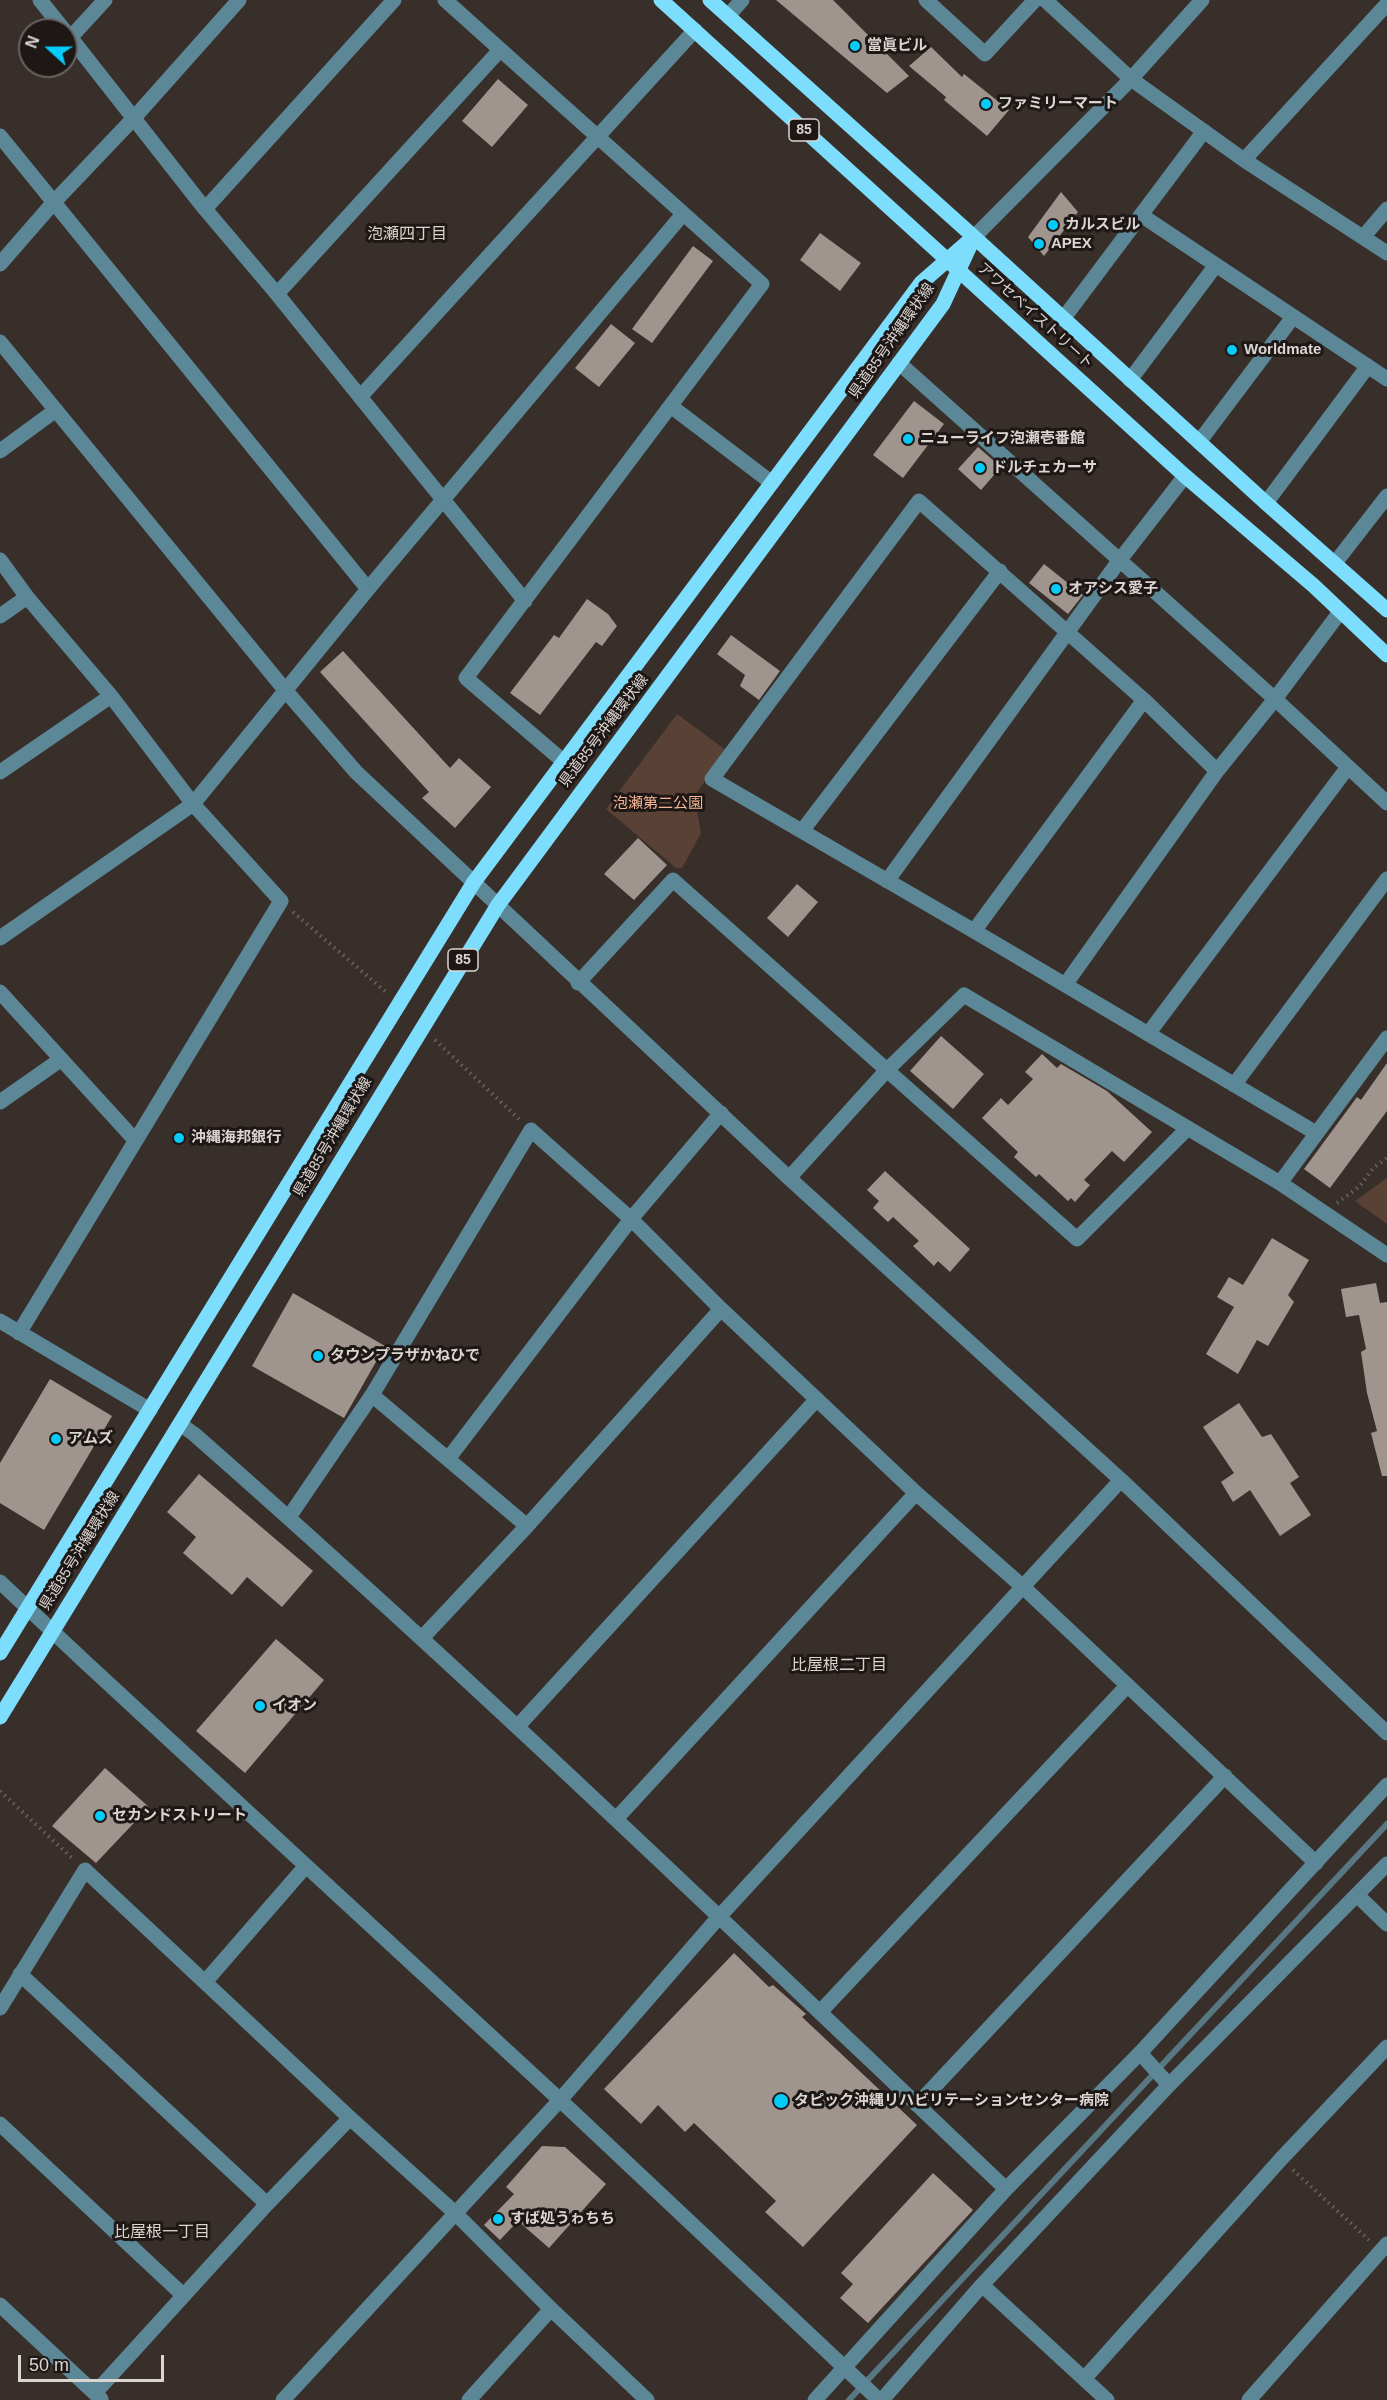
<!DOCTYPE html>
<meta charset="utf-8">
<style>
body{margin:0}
#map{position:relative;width:1387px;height:2400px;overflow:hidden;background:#392f2a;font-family:Arial,sans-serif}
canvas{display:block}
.north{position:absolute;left:18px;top:18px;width:60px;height:60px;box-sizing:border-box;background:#1d1816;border:2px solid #696461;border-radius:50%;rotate:291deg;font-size:16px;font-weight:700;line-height:24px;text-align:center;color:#dbd5d2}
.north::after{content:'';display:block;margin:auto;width:21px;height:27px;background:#04cbf9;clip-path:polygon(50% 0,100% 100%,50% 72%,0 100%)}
.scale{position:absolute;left:18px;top:2355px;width:146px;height:27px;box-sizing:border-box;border:3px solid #dbd5d2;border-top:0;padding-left:8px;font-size:18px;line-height:21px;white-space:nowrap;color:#dbd5d2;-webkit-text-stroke:4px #1d1816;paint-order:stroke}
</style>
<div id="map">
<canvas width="1387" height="2400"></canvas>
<div class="north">N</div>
<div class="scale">50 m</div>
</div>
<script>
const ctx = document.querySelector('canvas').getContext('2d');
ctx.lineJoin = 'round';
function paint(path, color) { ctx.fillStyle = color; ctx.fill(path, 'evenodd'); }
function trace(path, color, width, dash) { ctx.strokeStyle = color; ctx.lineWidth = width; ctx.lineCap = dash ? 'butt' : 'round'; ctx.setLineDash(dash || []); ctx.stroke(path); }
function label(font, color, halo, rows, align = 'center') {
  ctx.font = font + ' Arial,"Noto Sans JP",sans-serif'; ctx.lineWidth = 6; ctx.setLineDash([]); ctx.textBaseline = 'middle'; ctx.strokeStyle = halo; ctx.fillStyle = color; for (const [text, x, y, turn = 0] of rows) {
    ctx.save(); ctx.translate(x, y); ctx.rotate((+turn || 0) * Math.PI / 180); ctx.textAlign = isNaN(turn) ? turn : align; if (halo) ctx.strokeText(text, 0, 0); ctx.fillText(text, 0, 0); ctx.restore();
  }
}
const green = new Path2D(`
 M677 714 727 751 694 796 701 833 682 868H676L606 809Z
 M1387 1178V1224L1355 1201Z`);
const stream = new Path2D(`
 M849 2400 1387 1824`);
const building = new Path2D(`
 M776 0H833L909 76 887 93Z
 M931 47 962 77 964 74 1009 110 987 136 944 100 946 97 909 66Z
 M498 79 528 105 492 147 462 121Z
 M1061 192 1078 212 1044 256 1028 237Z
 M820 233 861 263 840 291 800 260Z
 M693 246 713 261 652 343 632 329Z
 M611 324 635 343 599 387 575 368Z
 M914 401 944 424 903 478 873 455Z
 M978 447 1001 467 981 490 958 469Z
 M1044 564 1083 595 1068 614 1029 583Z
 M587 599 608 614 617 626 602 646 596 642 540 715 510 693 554 635 559 638Z
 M731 635 780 671 759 700 740 686 745 675 717 654Z
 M343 651 450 768 459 758 491 787 455 828 422 798 429 792 320 672Z
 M638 838 667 865 634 900 604 874Z
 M797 884 818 902 788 937 767 918Z
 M941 1036 984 1074 953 1109 910 1071Z
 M1042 1054 1057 1068 1061 1064 1107 1091 1152 1132 1124 1162 1112 1151 1084 1180 1090 1185 1075 1202 1071 1198 1068 1201 1039 1174 1036 1177 1014 1157 1018 1152 982 1118 1001 1098 1008 1105 1033 1079 1025 1072Z
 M1387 1063V1111L1330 1188 1304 1169 1357 1097 1361 1100Z
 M885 1171 970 1249 950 1272 938 1261 934 1266 913 1246 919 1241 893 1217 888 1222 873 1208 879 1201 867 1190Z
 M1272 1238 1309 1260 1288 1295 1294 1302 1268 1346 1257 1340 1238 1374 1206 1354 1234 1307 1217 1297 1229 1277 1243 1285Z
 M1376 1283 1380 1303 1387 1302V1476H1382L1371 1433 1377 1431 1367 1393 1361 1352 1366 1349 1359 1315 1346 1317 1341 1289Z
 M293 1293 385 1346 344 1418 252 1366Z
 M50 1379 112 1416 44 1530 0 1503V1463Z
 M1239 1403 1262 1437 1271 1434 1299 1477 1290 1483 1311 1515 1280 1536 1250 1490 1233 1502 1221 1482 1234 1473 1203 1427Z
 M199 1474 313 1571 282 1607 247 1577 232 1595 183 1553 196 1537 167 1512Z
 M276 1639 324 1680 245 1773 196 1731Z
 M105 1768 149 1807 96 1863 52 1826Z
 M734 1953 769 1987 773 1985 806 2014 802 2017 917 2125 803 2247 765 2212 776 2201 694 2123 685 2132 658 2105 641 2124 604 2089Z
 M542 2146 565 2147 606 2184 549 2248 518 2221 500 2240 484 2225 514 2194 506 2187Z
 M933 2173 973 2210 868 2323 840 2298 853 2284 841 2273Z`);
const path = new Path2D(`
 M293 912 387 993
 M435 1040 519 1119
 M1337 1203 1360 1186 1373 1168 1387 1158
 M0 1791 74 1860
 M1293 2170 1369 2240`);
const minor = new Path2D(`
 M40 0 64 30
 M445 0 762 284 466 678 563 761
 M926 0 985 54 1035 0
 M1045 0 1131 79 1244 160 1387 253
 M728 16 742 0
 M66 32 205 209 277 294 525 601
 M70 38 105 0
 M0 136 368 589
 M1244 160 1387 4
 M205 209 394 0
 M1141 215 1387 379
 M1364 236 1387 209
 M974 237 1131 79 1202 0
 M0 264 54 202 133 119 239 0
 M277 294 500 50
 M1063 319 1204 131
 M0 342 285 690 356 772 789 1178 1121 1480 1387 1733
 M899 363 1275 699 1387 803
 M1130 380 1216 265
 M360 397 695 30
 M672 407 772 483
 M1199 442 1293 317
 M0 451 56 410
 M1266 503 1368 366
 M0 560 27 597 111 696 193 804 281 901 19 1333
 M1335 563 1387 496
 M0 616 27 597
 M1217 771 1144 700 919 501 712 779 974 931 1316 1133
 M0 772 111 696
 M802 831 1000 571
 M887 881 1119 561 1185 476
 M974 931 1144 700
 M0 938 193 804 368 589 683 214
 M578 983 673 880 1077 1239 1188 1128
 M1065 985 1217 771 1275 699 1340 612
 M0 992 135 1140
 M1148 1034 1348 767
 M1234 1085 1387 879
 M0 1102 60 1060
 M789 1178 886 1071 964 995 1280 1183 1387 1255
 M1280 1183 1387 1038
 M0 1321 150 1410
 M372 1395 527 1526
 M180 1424 194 1434C472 1678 738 1935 1006 2189
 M448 1459 631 1219 721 1113
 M289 1517 372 1395 531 1130 631 1219 721 1309 916 1493 1022 1586 1316 1863
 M0 1582 84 1661 560 2100 879 2400
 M422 1638 527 1526 721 1309
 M518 1726 817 1399
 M616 1819 916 1493
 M1358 1896 1387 1924
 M20 1974 267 2204
 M205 1982 305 1867
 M0 2008 85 1870 350 2118 454 2212 551 2309 647 2400
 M821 2011 1127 1686
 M1140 2053 1169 2085
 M917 2105 1225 1776
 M0 2124 183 2295
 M982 2285 1107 2400
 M0 2305 101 2399
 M1084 2379 1281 2159 1387 2047
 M95 2393 267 2204 350 2118
 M283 2400 560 2100 718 1918 1121 1480
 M469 2400 551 2309
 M815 2400 1006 2189 1140 2053 1387 1785
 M882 2400 982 2285 1169 2085 1387 1864
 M1249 2400 1387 2244`);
const major = new Path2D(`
 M661 0 1185 476 1314 586 1387 655
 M710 0 974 237 1266 503 1387 610
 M0 1653 474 882 921 283 969 241
 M0 1717 498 905 943 304 974 237`);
const markers = [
 [855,46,6,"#04cbf9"],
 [986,104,6,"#04cbf9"],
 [1053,225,6,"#04cbf9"],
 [1039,244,6,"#04cbf9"],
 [1232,350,6,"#04cbf9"],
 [908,439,6,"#04cbf9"],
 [980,468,6,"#04cbf9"],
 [1056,589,6,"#04cbf9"],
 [179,1138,6,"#04cbf9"],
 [318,1356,6,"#04cbf9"],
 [56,1439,6,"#04cbf9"],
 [260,1706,6,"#04cbf9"],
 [100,1816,6,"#04cbf9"],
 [781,2101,8,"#04cbf9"],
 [498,2219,6,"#04cbf9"]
];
const shields = [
 [804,130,30],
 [463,960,30]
];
const shieldNames = [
 ["85",804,130],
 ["85",463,960]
];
const poiNames = [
 ["當眞ビル",867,46],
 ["ファミリーマート",998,104],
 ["カルスビル",1065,225],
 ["APEX",1051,244],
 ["Worldmate",1244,350],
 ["ニューライフ泡瀬壱番館",920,439],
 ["ドルチェカーサ",992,468],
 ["オアシス愛子",1068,589],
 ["沖縄海邦銀行",191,1138],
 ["タウンプラザかねひで",330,1356],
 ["アムズ",68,1439],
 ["イオン",272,1706],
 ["セカンドストリート",112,1816],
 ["タピック沖縄リハビリテーションセンター病院",794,2101],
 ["すば処うゎちち",510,2219]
];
const streetNames = [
 ["アワセベイストリート",1035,316,42],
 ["県道85号沖縄環状線",892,341,-55],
 ["県道85号沖縄環状線",604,731,-53],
 ["県道85号沖縄環状線",333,1137,-59],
 ["県道85号沖縄環状線",80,1551,-58]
];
const parkNames = [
 ["泡瀬第二公園",658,804]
];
const neighbourhoodNames = [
 ["泡瀬四丁目",407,235],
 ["比屋根二丁目",839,1666],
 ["比屋根一丁目",162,2233]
];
paint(green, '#5a4136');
trace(stream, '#577882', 6);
paint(building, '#a0948e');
trace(path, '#6b635e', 4, [1.5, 4.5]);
trace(minor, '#5b8797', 15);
trace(major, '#7dddfd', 15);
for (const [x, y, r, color] of markers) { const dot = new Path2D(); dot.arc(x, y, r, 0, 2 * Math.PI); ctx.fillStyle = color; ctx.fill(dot); trace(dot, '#1d1816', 2); }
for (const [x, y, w] of shields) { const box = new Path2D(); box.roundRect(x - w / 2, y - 11, w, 22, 4.5); ctx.fillStyle = '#1d1816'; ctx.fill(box); trace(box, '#dbd5d2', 1.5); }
label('bold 14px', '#dbd5d2', null, shieldNames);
label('bold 15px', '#dbd5d2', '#1d1816', poiNames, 'left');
label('15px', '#dbd5d2', '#1d1816', streetNames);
label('15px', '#f6b395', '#1d1816', parkNames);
label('16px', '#dfd2cc', '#1d1816', neighbourhoodNames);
</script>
